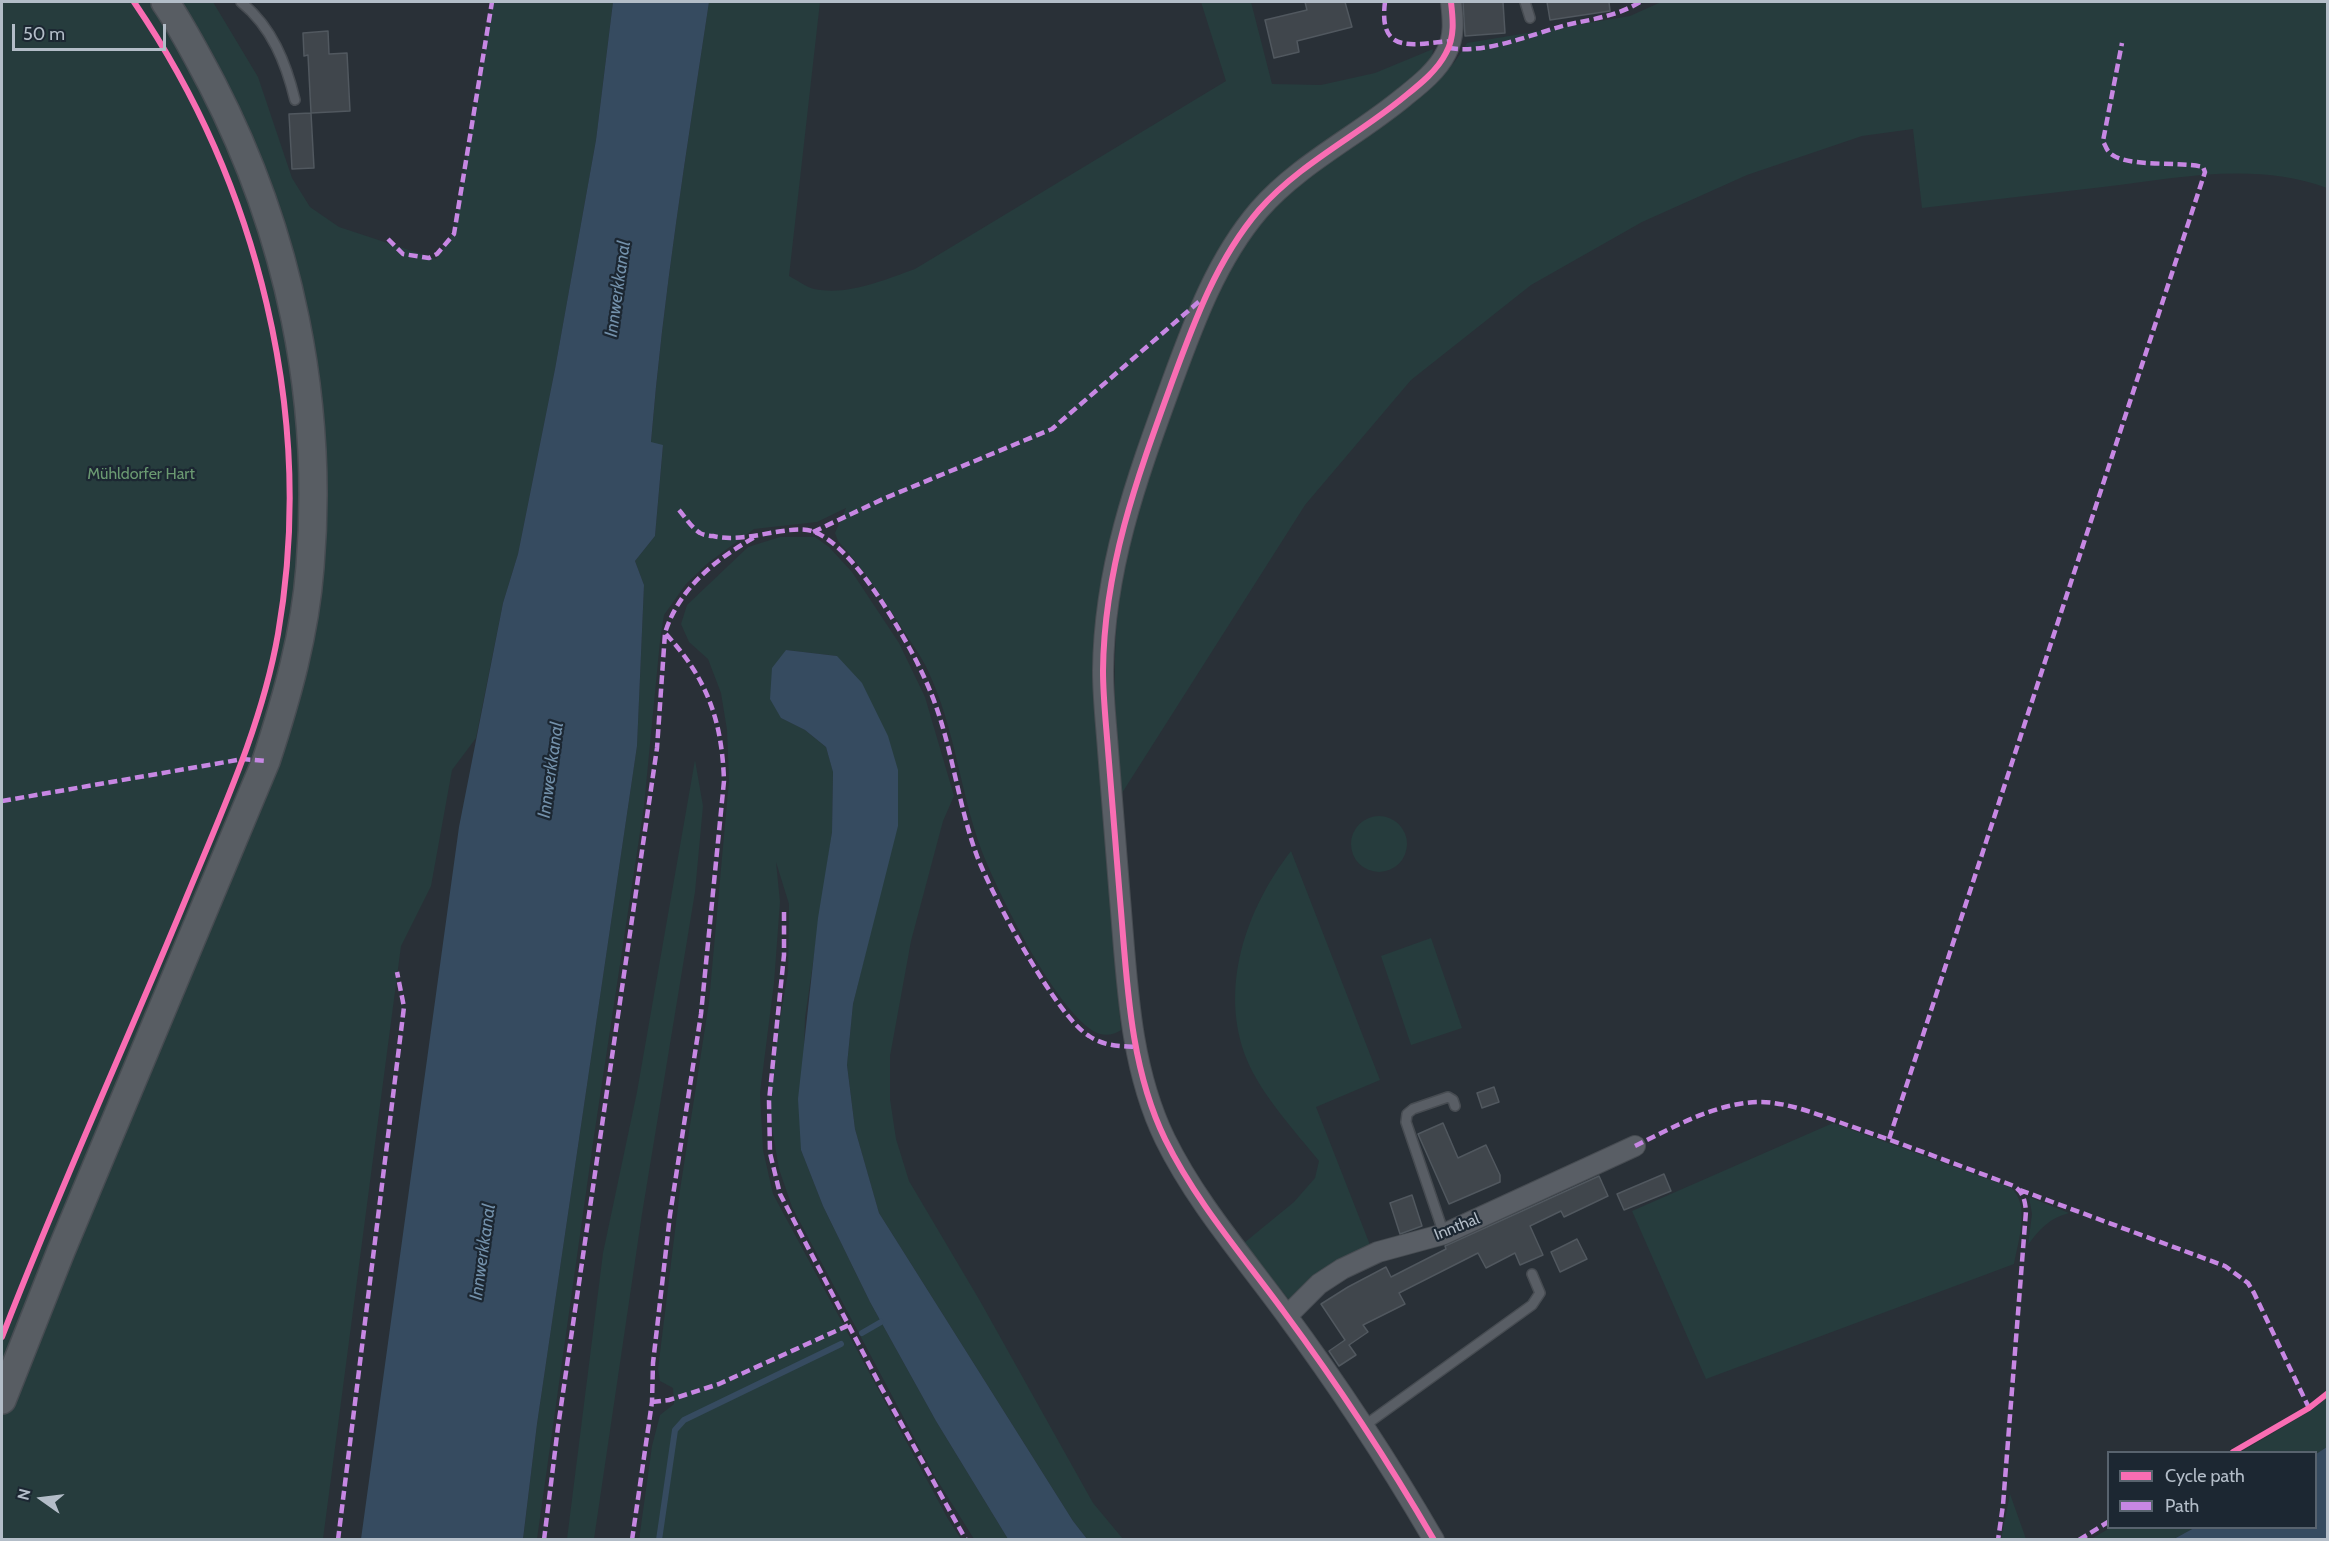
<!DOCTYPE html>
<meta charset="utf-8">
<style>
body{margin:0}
#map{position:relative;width:2329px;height:1541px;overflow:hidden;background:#293037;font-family:Cabin,sans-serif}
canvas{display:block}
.frame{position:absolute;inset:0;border:3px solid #b3bdc8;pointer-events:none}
.legend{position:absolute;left:2107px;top:1451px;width:210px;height:78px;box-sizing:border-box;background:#1c2732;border:2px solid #58636e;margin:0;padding:8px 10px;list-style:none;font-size:18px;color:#b3bdc8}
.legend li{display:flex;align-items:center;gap:12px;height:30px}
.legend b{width:30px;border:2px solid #58636e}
.north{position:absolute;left:12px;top:1469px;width:60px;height:60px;-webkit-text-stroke:4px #1c2732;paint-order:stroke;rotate:284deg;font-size:16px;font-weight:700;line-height:24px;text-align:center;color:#b3bdc8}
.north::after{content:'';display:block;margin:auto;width:21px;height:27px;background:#b3bdc8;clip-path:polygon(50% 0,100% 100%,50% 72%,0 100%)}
.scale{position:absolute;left:12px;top:24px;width:154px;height:27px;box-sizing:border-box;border:3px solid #b3bdc8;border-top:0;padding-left:8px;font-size:18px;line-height:21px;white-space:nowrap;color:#b3bdc8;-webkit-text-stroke:4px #1c2732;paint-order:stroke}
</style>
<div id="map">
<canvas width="2329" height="1541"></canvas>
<div class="frame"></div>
<ul class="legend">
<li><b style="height:8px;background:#f96db3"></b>Cycle path</li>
<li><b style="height:8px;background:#c787e3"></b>Path</li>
</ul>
<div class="north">N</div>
<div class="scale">50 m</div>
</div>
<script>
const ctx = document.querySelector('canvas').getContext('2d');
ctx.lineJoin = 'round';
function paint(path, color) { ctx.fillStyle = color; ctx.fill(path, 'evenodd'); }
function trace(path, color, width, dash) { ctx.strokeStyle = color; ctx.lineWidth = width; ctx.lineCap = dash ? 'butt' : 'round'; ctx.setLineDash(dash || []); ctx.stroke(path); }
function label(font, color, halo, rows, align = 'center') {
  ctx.font = font + ' Cabin,sans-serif'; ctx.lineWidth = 4.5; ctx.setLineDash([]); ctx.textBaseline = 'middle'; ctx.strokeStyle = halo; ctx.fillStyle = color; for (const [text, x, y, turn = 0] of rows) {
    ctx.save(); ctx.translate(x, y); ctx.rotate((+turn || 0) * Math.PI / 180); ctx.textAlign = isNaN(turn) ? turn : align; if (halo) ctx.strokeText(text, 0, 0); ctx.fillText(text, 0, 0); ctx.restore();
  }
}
const green = new Path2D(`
 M2 2H213L258 77 292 178 310 207 339 227 436 259 454 232 493 2H613L596 140 555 369 518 554 503 603 476 738 452 770 431 886 401 946 323 1539 2 1540Z
 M709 2H820L789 276C797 280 806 287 814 289 848 296 884 280 915 269L1226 81 1201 2H1251L1272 84 1321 85 1375 73 1433 49 1432 57 1427 65 1405 85 1263 192 1118 515 1102 794 1121 1030C1115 1034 1108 1036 1100 1034 1060 1021 996 889 981 849 960 791 955 728 928 671 921 655 909 640 900 625 881 596 862 567 838 541L835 533 846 508 817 522 754 529 708 563 686 584 664 615 660 641 644 806 594 1136 537 1539 523 1540 537 1424 637 746 644 585 635 561 655 536 663 446 651 443C663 295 687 148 709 2Z
 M1661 2H2327V188C2256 161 2176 178 2103 187 2042 194 1982 201 1922 208L1913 129 1862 136 1747 175 1642 222 1531 285 1411 380 1305 505 1122 793C1115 727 1111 661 1120 594 1126 545 1142 497 1158 450 1183 372 1220 256 1281 200 1336 148 1430 109 1467 43L1630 16Z
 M780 537H815L829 547 852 572 899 643 925 697 954 796 943 821 911 941 890 1056V1099L896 1139 909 1181 980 1301 1093 1503 1123 1539H1087L1073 1521 879 1213 855 1129 847 1065 853 1004 878 901 837 656 786 650 781 718 805 730 826 747 833 771 832 832 805 1018 801 1150 823 1206 870 1302 936 1421 1008 1539H974L934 1475 792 1207 779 1169 772 1128 769 1084 788 972 789 904 776 862 780 902 774 983 760 1093 763 1150 773 1194 948 1519 961 1539 639 1540 652 1446 660 1415 674 1404 673 1388 660 1381 658 1369 680 1190 709 1002 729 780 727 730 721 693 708 659 689 642 681 624 687 605 748 547Z
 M695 760 703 806 695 892 642 1214 594 1539H567L603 1253 637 1092Z
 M1351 844a28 28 0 1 1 56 0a28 28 0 1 1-56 0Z
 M1291 851 1380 1080 1316 1107 1372 1250 1319 1276 1289 1300 1244 1243 1294 1202 1315 1178 1319 1161C1295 1131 1262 1096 1247 1060 1218 989 1246 909 1291 851Z
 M1431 938 1462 1028 1411 1045 1381 956Z
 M1833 1123 2010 1187C2031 1203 2018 1242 2014 1264L1706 1379 1632 1211Z
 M2029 1197 2069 1213C2050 1218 2039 1229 2028 1245L2032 1214Z
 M2327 1397V1447L2316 1454 2241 1452 2312 1410Z
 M2010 1494 2026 1539H2001Z
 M2110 1528H2194L2174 1539 2089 1540Z`);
const water = new Path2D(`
 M613 2H709C687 148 663 295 651 442L663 445 655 536 635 561 644 585 637 746 537 1424 523 1539H361L459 827 503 603 518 554 555 369 596 140Z
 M786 650 837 656 862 683 888 736 898 770V826L853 1004 847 1065 855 1129 879 1213 1073 1521 1087 1539H1008L936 1421 870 1302 823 1206 801 1150 798 1099 818 918 832 832 833 772 826 747 805 730 781 718 770 699 772 668Z
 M2327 1447V1539H2174L2194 1528H2316V1454Z`);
const stream = new Path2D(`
 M862 1333 881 1322
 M659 1540 675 1430 684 1420 841 1344`);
const building = new Path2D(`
 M1305 2H1345L1352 27 1297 41 1299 52 1274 58 1265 20 1307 10Z
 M1463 2H1503L1505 33 1465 36Z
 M1547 2H1609L1610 11 1550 20Z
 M328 31 329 54 347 53 350 111 311 113 308 55 304 56 303 33Z
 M311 113 314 168 292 169 289 114Z
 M1494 1087 1499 1102 1482 1108 1477 1093Z
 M1443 1123 1458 1158 1486 1145 1500 1175V1182L1449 1204 1418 1134Z
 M1664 1174 1671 1191 1624 1210 1617 1194Z
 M1599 1176 1608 1196 1564 1217 1561 1211 1530 1226 1543 1255 1520 1265 1515 1253 1486 1268 1478 1253 1399 1293 1405 1304 1363 1325 1368 1332 1349 1345 1356 1355 1339 1366 1329 1351 1345 1340 1321 1304 1348 1287 1386 1267 1391 1277 1446 1249 1445 1246Z
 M1412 1195 1422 1226 1400 1234 1390 1203Z
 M1577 1239 1587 1259 1560 1272 1551 1252Z`);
const service = new Path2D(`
 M241 2C272 27 286 63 295 100
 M1525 2 1530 18
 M1444 1234 1406 1122 1407 1114 1413 1109 1448 1097 1453 1100 1455 1106
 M1364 1426 1532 1305 1540 1293 1532 1274`);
const minor = new Path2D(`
 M1287 1316 1319 1284 1342 1269 1378 1252 1444 1234 1635 1146
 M1434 1540C1388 1461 1338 1385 1284 1312 1243 1256 1196 1202 1165 1139 1129 1065 1127 979 1120 899 1116 849 1112 799 1108 750 1106 723 1103 697 1103 671 1104 567 1137 478 1172 382 1194 322 1217 259 1259 210 1299 164 1357 136 1404 97 1419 85 1437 71 1446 53 1455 37 1453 19 1451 2`);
const secondary = new Path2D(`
 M2 1400 61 1251 266 761C287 697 305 634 310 567 324 400 289 233 212 84 197 56 183 28 165 2`);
const quiet = new Path2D(`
 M1385 2C1378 56 1414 44 1451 41
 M1449 48C1487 54 1529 35 1566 25 1593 19 1617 16 1640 2
 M388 239 403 254 429 258 437 254 454 234 492 2
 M679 510C685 517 692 528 700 533 703 535 710 536 713 536 745 544 788 524 812 531 849 543 892 616 910 649 921 669 932 693 939 715 954 761 960 810 977 856 992 895 1055 1015 1089 1036 1104 1046 1118 1046 1136 1047
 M813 532 883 499 1052 429 1202 299
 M2 801 243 759 266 761
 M784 912V955L769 1101 770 1153 780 1194 881 1387 966 1540
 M1889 1139 2205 172 2203 167C2179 161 2126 168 2110 153 2107 151 2105 145 2103 141L2122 43
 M1635 1146C1674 1127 1715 1103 1759 1102 1788 1102 1820 1115 1847 1125 1903 1144 1958 1165 2014 1186 2023 1192 2025 1200 2026 1211L2003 1505 1998 1540
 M2020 1190 2225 1266 2248 1283 2254 1293 2309 1408
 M652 1402 669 1400 719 1384 849 1325
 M338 1540 404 1007 397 972
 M544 1540 558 1427 657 748 665 633C679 588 716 559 755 537
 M632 1540 652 1402 653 1363 670 1215 701 1014 724 781C722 720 707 678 665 633
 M2079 1540 2108 1522`);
const cycleway = new Path2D(`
 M2 1337C59 1189 126 1044 187 896 222 811 262 725 278 634 316 415 258 184 134 2
 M2233 1452 2309 1408 2328 1393
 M1434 1540C1388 1461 1338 1385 1284 1312 1243 1256 1196 1202 1165 1139 1129 1065 1127 979 1120 899 1116 849 1112 799 1108 750 1106 723 1103 697 1103 671 1104 567 1137 478 1172 382 1194 322 1217 259 1259 210 1299 164 1357 136 1404 97 1419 85 1437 71 1446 53 1455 37 1453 19 1451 2`);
const parkNames = [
 ["Mühldorfer Hart",141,474]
];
const streetNames = [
 ["Innthal",1457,1227,-22]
];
const waterNames = [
 ["Innwerkkanal",618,289,-82],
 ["Innwerkkanal",551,770,-82],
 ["Innwerkkanal",483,1252,-82]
];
paint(green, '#263c3d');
paint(water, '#364b60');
trace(stream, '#364b60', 6);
paint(building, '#40464c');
trace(building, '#51585f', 1.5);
trace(service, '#474c52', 12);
trace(minor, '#474c52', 22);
trace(secondary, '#474c52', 30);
trace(service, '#595e65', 9);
trace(minor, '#595e65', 20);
trace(secondary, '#585d63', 27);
trace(quiet, '#c787e3', 4.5, [9, 4.5]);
trace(cycleway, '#f96db3', 6);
label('16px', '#6a9971', '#1c2732', parkNames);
label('16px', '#b3bdc8', '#1c2732', streetNames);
label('italic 18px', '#7391ab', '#1c2732', waterNames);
</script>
